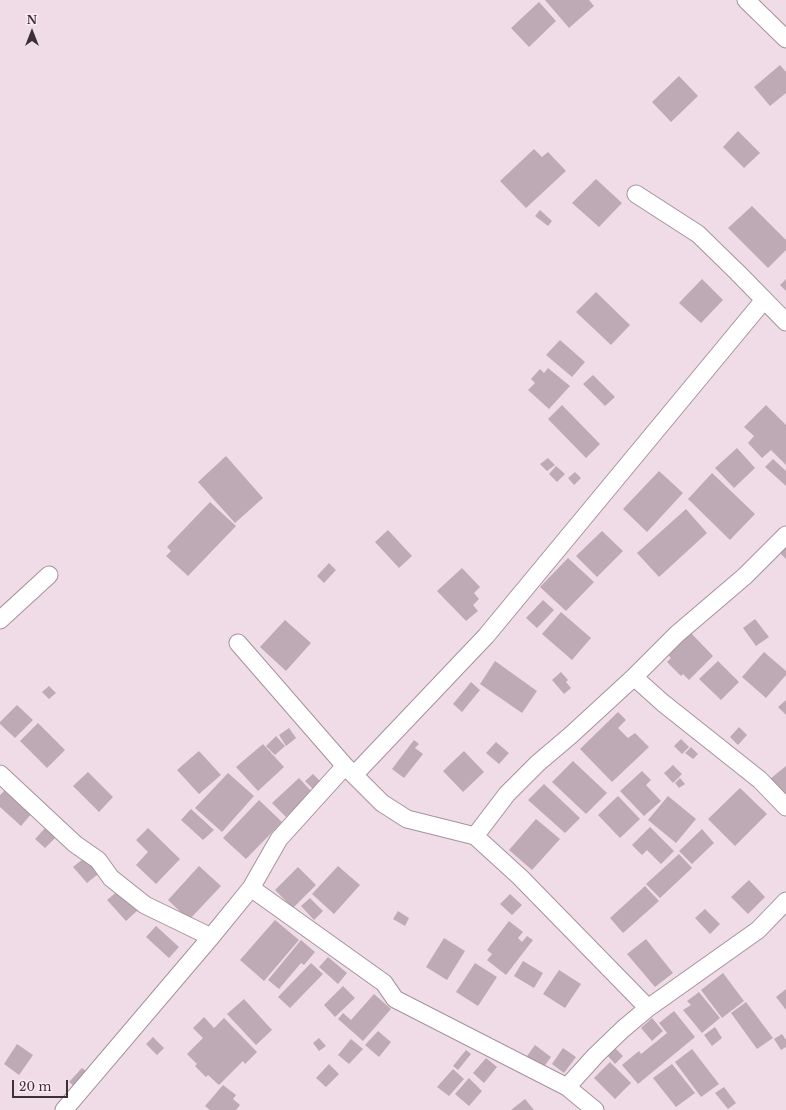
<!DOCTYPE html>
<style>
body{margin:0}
#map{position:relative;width:786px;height:1110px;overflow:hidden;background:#f0dce6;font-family:"Libre Baskerville",serif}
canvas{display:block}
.north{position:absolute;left:12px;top:12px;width:40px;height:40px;-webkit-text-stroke:3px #fde9f3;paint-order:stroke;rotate:0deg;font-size:11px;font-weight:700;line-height:16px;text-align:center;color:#393135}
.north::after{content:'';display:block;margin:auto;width:14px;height:18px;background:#393135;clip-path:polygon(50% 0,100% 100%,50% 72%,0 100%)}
.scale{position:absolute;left:12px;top:1080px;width:56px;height:18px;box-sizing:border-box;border:2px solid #393135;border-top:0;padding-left:5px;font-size:12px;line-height:14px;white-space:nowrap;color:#393135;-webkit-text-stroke:3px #fde9f3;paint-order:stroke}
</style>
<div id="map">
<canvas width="786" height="1110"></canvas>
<div class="north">N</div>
<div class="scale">20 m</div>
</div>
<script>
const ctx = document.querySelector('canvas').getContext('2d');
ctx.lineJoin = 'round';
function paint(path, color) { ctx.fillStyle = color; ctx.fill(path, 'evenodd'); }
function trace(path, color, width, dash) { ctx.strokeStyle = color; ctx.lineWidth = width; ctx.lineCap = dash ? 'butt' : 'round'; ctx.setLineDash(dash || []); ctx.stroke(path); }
const building = new Path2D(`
 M545 0H589L594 6 569 28Z
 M539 2 556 21 529 47 511 28Z
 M780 65 786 72V93L770 106 754 87Z
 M679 76 698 96 671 122 652 102Z
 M738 131 760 153 744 168 723 147Z
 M534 149 542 157 548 152 566 171 526 208 500 181Z
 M596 179 622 203 599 227 572 203Z
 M752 206 786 240V250L768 268 728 228Z
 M540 210 552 221 548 226 535 216Z
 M702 279 723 300 701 323 679 303Z
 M786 279V291L780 285Z
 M596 292 630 325 611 345 576 312Z
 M560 340 585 362 572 377 546 355Z
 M548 368 570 386 549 409 528 390 535 383 531 379 540 369 544 373Z
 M593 375 615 397 605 406 583 384Z
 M562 405 600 444 586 458 548 419Z
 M766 405 786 425V465L771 450 762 458 748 443 754 436 744 427Z
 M737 448 755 468 734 488 715 468Z
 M226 456 263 498 235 523 198 482Z
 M548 458 555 465 547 471 540 464Z
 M773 459 786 471V486L765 467Z
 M556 466 565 474 557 482 549 474Z
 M659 471 683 493 647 532 623 509Z
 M575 472 581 478 574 485 568 478Z
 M712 473 755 514 730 540 688 499Z
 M210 502 236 526 188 576 166 556 171 551 167 547Z
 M686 509 707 533 659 577 637 553Z
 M388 530 412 556 399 568 375 542Z
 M602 531 623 551 597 577 576 556Z
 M786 538V559L776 549Z
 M568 558 594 582 566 611 540 587Z
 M329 563 336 570 324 583 317 576Z
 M462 568 480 587 474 593 479 599 473 605 478 611 466 621 437 591Z
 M543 600 554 610 537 628 526 618Z
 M561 612 591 638 572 660 542 634Z
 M755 619 769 637 756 646 743 628Z
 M285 620 311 643 286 671 260 647Z
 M690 632 713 656 689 680 683 674 681 676 667 662 671 658 665 652Z
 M764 652 786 671V675L766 698 742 677Z
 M495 661 537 691 522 713 480 684Z
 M718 661 739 682 721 700 699 679Z
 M561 672 568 680 566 682 571 688 564 694 552 680Z
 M471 682 480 690 462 712 453 704Z
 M49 686 56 693 49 699 42 692Z
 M786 700V715L778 707Z
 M17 705 33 720 15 738 0 724V722Z
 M618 712 626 720 618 728 628 738 635 733 649 747 612 782 580 749Z
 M38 723 65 750 47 768 20 741Z
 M739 727 747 735 738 745 730 737Z
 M289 728 296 738 286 746 279 735Z
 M276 736 285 746 275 755 266 746Z
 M681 739 689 747 682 754 674 746Z
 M414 740 419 744 415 748 423 754 404 778 392 769Z
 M496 742 509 753 499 764 486 753Z
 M263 744 284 767 258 791 236 767Z
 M691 747 698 754 693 759 685 753Z
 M199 751 221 775 199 794 177 770Z
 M464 751 484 772 463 792 443 771Z
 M573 761 607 793 586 814 552 782Z
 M673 765 682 774 673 783 664 773Z
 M786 766V798L770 779Z
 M642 771 651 780 646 785 661 801 644 816 620 791Z
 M88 772 113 797 99 812 73 786Z
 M228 773 254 796 222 832 195 808Z
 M313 774 321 782 313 789 305 781Z
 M299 778 312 792 286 817 272 803Z
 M680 778 685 784 679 788 675 783Z
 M544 784 580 818 565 833 528 800Z
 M740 788 767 814 735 846 708 819Z
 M6 789 33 812 21 826 0 807V795Z
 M618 796 640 819 620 838 598 815Z
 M668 796 696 819 676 843 648 820Z
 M259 800 282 822 246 859 223 838Z
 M191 809 214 830 203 840 181 820Z
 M536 819 560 839 532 870 509 850Z
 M46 827 56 837 45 848 35 839Z
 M650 827 674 851 661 864 647 850 642 855 632 845Z
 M148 828 180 859 156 884 136 865 148 852 136 840Z
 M702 829 714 843 692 864 679 851Z
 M679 854 692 868 660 898 646 884Z
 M88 855 102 871 87 883 73 867Z
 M199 866 221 886 189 920 168 900Z
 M338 866 360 885 334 914 312 894Z
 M298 867 316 885 293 908 275 890Z
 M749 880 765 897 748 914 731 897Z
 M645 886 659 901 623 933 610 918Z
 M119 890 138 910 126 921 107 900Z
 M510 894 522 905 512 915 500 904Z
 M310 898 323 911 314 920 301 906Z
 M705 909 720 924 710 934 695 918Z
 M398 911 409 918 405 926 393 919Z
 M275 920 299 940 264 981 240 960Z
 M509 921 523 932 518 938 522 942 527 936 533 940 506 975 487 960 492 954 487 950Z
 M156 926 179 947 169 958 146 937Z
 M444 938 465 951 447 980 426 967Z
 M646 939 673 973 655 987 627 954Z
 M301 940 315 952 304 965 301 963 279 989 268 980Z
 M328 957 347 973 338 984 319 967Z
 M523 961 543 973 534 988 514 976Z
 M311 963 323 974 290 1008 278 997Z
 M475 963 497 977 478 1006 456 992Z
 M559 970 581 984 565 1008 543 994Z
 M723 973 744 1001 722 1018 701 990Z
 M343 986 355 998 335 1017 324 1005Z
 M786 989V1010L776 997Z
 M699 992 720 1018 702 1033 683 1010 691 1005 687 1001Z
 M374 994 391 1009 363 1041 338 1019 343 1013 351 1020Z
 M244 999 272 1030 256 1045 227 1014Z
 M746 1002 773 1038 757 1049 731 1013Z
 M674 1011 695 1037 638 1084 622 1065 639 1051 641 1054 667 1033 659 1023Z
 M204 1017 214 1028 224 1018 257 1052 245 1064 243 1061 219 1085 208 1075 206 1077 195 1066 197 1064 187 1054 203 1038 193 1028Z
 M652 1018 663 1031 652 1041 641 1028Z
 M715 1027 722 1038 712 1046 704 1035Z
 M378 1031 391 1042 379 1057 365 1045Z
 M782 1034 786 1040V1047L781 1050 774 1039Z
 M153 1037 164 1048 157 1055 146 1044Z
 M319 1038 326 1046 319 1051 313 1043Z
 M351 1039 363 1049 349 1064 338 1055Z
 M17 1044 33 1055 19 1075 4 1064Z
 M535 1045 551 1057 543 1068 527 1056Z
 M563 1048 576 1057 564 1073 552 1064Z
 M615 1048 623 1056 615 1064 607 1055Z
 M692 1049 719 1084 701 1097 675 1062Z
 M466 1050 471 1054 458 1070 453 1066Z
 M486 1058 497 1067 484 1083 473 1073Z
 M610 1062 631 1083 615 1099 594 1078Z
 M329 1064 339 1074 326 1087 316 1078Z
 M672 1064 695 1093 676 1107 653 1078Z
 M82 1068 92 1076 80 1091 69 1082Z
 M453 1069 464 1079 449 1096 437 1087Z
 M469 1078 482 1091 469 1106 455 1094Z
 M223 1085 236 1095 233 1099 240 1105 236 1110H210L205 1106Z
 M724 1087 736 1103 728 1109 715 1093Z
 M525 1099 534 1110H511Z`);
const street = new Path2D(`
 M746 0 786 39
 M636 194 698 234 738 273 786 322
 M0 620 49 575
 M238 643 345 766 382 803 407 819 475 836
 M634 677 663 703 760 780 786 807
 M0 774 75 844 98 860 111 878 145 905 211 937
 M354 775 486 636 764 300
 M251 888 279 839 345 766
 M648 1008 520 877 475 836 507 794 538 763 571 735 634 677 677 634 745 576 786 535
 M567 1087 596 1055 623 1029 648 1008 758 930 786 901
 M64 1110 211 937 251 888 384 983 395 999 567 1087 595 1110`);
paint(building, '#bdaab4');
trace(street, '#a5929c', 19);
trace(street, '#fff', 17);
</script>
